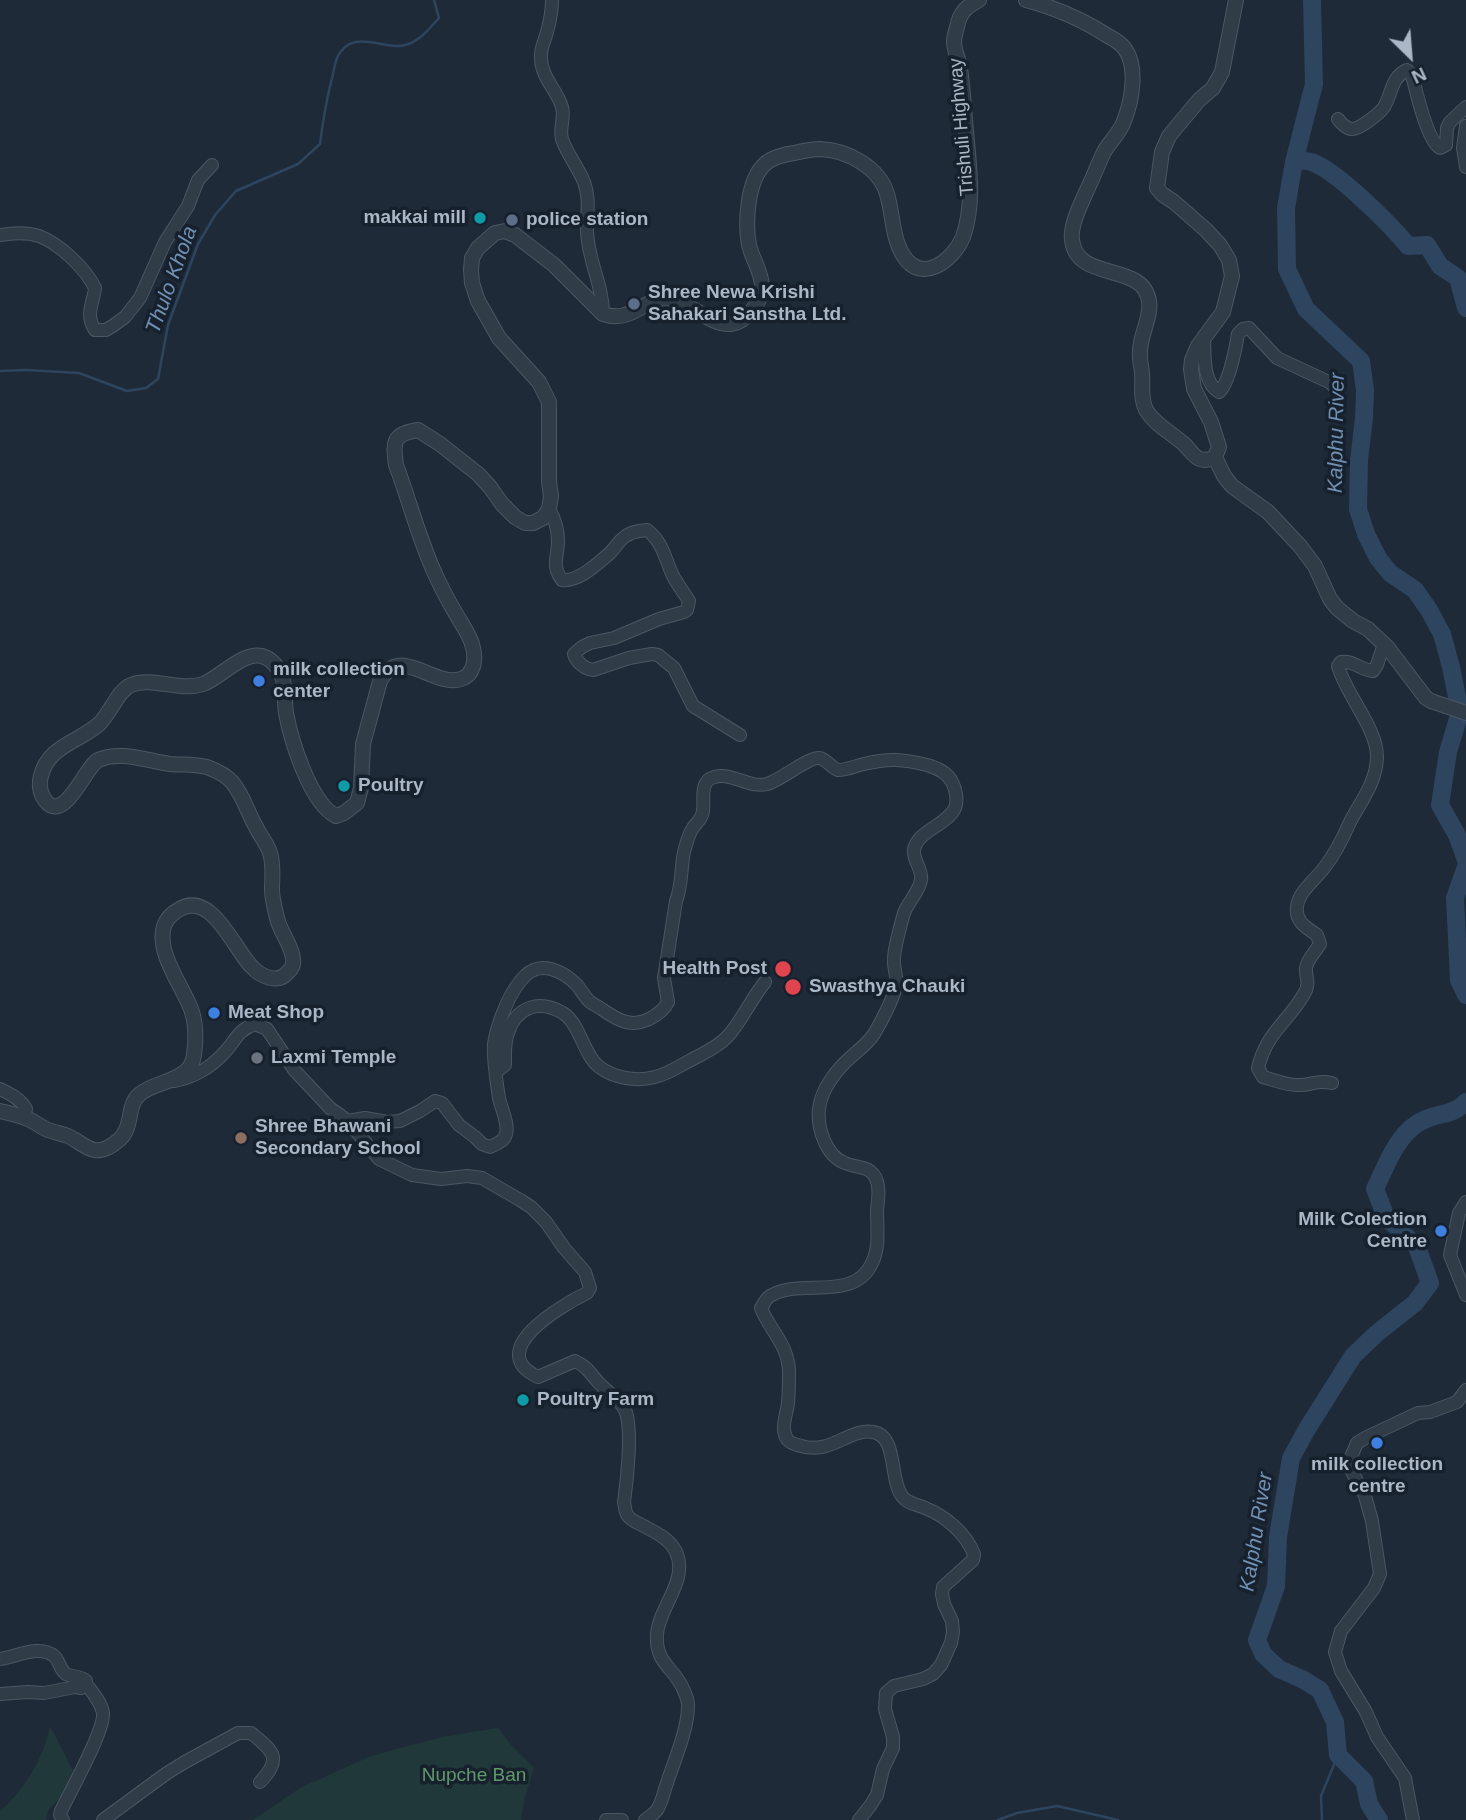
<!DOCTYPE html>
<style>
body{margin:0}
#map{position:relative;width:1466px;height:1820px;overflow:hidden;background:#1e2a38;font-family:Helvetica,sans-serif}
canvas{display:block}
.north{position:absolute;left:1375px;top:21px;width:70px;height:70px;-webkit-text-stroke:5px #17212d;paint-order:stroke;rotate:155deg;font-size:19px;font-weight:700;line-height:28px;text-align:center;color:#abb7c6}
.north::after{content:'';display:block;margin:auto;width:24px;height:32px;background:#abb7c6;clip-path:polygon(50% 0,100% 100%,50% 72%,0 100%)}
</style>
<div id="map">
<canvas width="1466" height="1820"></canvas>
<div class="north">N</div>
</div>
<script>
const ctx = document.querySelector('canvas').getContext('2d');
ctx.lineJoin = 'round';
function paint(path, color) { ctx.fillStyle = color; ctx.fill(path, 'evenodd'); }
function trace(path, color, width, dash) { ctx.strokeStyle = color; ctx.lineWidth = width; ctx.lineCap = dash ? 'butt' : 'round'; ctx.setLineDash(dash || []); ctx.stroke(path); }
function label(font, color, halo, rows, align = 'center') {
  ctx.font = font + ' Helvetica,sans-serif'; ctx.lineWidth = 7; ctx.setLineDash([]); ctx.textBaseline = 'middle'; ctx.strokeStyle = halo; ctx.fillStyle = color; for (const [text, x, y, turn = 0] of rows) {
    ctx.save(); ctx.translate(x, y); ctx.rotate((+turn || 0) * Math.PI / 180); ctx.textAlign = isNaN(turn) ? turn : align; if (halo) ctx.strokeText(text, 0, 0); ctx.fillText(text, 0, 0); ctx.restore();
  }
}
const medical = new Path2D(`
 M792 975 804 983 794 999 781 991Z`);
const green = new Path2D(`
 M50 1726 73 1770 70 1787 48 1811 46 1820H0V1811C25 1790 44 1757 50 1726Z
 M498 1728 512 1746 534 1768 525 1797 521 1820H253L300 1788 371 1756 442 1737Z`);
const stream = new Path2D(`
 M0 371 27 370 79 373 127 391 146 388 158 379 168 325 198 244 215 215 236 191 298 164 320 144C323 120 327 97 333 74 334 69 335 63 337 58 350 29 378 47 400 46 418 44 428 30 439 18L434 0
 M998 1820 1017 1813 1057 1806 1118 1820
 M1322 1820 1321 1796 1338 1755`);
const river = new Path2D(`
 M1312 0 1314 84 1294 162 1286 208 1287 269 1306 309 1361 361 1365 390 1364 418 1359 460 1358 509 1366 534 1378 558 1390 573 1415 590 1429 610 1442 634 1451 667 1460 712 1448 752 1440 805 1457 835 1466 860
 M1294 162C1299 161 1306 160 1311 162 1334 168 1392 226 1408 246L1427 245 1440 266 1458 278 1466 308
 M1466 867 1455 898 1459 980 1466 995
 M1379 1820 1369 1804 1364 1781 1338 1755 1335 1722 1320 1690 1302 1679 1279 1669 1263 1654 1257 1640 1276 1586 1278 1537 1291 1458 1307 1429 1353 1356 1376 1334 1415 1303 1430 1283 1417 1247 1386 1217 1375 1189C1387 1164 1398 1130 1426 1119 1441 1113 1453 1115 1466 1102`);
const minor = new Path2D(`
 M552 0C552 11 550 21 547 32 545 40 540 49 541 58 541 77 557 90 562 107 565 118 559 129 562 139 567 154 578 167 584 182 592 204 584 219 588 241 591 266 603 288 603 314
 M1338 119C1341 123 1345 128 1351 129 1359 130 1379 114 1384 107 1392 94 1391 77 1407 70L1412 75C1416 91 1427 140 1440 148L1446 145 1447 128 1450 122 1466 107
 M1466 126 1463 148 1466 167
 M0 235C12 233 26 232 39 236 60 244 85 268 95 288 93 304 85 315 95 330H106L114 325 125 317 140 298 165 242 188 206 198 180 212 165
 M1204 338C1205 355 1202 382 1219 392 1229 384 1236 347 1238 334L1243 329 1249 328 1277 358 1331 383 1336 389
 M549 509C555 519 558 529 558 541 558 558 551 565 562 580 579 582 598 563 610 553 616 547 619 540 626 536 632 531 640 531 647 530 663 542 665 559 673 576 678 585 684 593 689 601L687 610 684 612 659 619 614 638 590 643 582 647 574 654C576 662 585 669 593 670L629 658 652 654 658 655 674 668 693 706 740 735
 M496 1072 505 1065C505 1055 504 1043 508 1033 516 1007 539 999 563 1013 580 1024 583 1053 598 1066 613 1078 636 1082 655 1077 668 1074 681 1065 693 1059 706 1052 719 1046 729 1035 743 1018 752 998 765 982
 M174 1081C192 1078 210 1068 223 1054 235 1042 237 1030 255 1024L267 1029 295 1071 330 1108 348 1121 379 1159 412 1175 441 1179 467 1176 482 1178 520 1200 531 1207 546 1222 564 1248 585 1272 590 1288 587 1293C562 1305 483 1351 538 1377L575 1361C590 1368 591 1376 602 1386 610 1394 620 1400 625 1410 633 1427 627 1481 624 1502 625 1507 625 1514 629 1517 629 1518 637 1523 638 1523 652 1531 669 1537 676 1552 689 1580 659 1607 657 1634 655 1665 675 1667 684 1691 686 1695 688 1702 688 1706 688 1731 672 1766 665 1789 663 1796 661 1804 657 1810 654 1814 649 1817 645 1820
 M1332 1083C1315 1079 1312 1086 1297 1085 1286 1085 1274 1080 1263 1077L1258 1068C1266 1033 1288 1022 1304 994 1311 983 1305 977 1306 968 1307 959 1316 951 1320 944L1317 935C1307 928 1295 922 1297 907 1298 892 1316 879 1324 868 1335 854 1343 838 1350 822 1361 801 1376 783 1377 758 1378 729 1346 695 1338 666L1341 662C1353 660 1361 670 1373 671L1377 665 1384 644
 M0 1089C10 1094 21 1099 26 1109L24 1117
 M348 1121 365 1118 387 1122 400 1121 420 1111 435 1101 442 1103 459 1125 475 1137 482 1144 490 1147C496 1144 504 1142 506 1134 509 1124 501 1108 499 1098 497 1085 493 1056 494 1044 497 1024 510 990 525 976 541 960 563 971 577 985 581 990 585 997 590 1002 593 1004 597 1006 600 1008 615 1018 629 1029 649 1019 657 1015 664 1010 668 1002L664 978 676 901C683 884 680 866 685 848 687 842 689 833 693 828 696 823 700 821 702 815 707 801 695 778 720 776 736 775 750 788 767 784 781 780 810 756 820 758 827 760 832 768 838 770 847 770 855 766 864 764 889 758 902 759 927 765 937 768 947 772 952 782 956 789 958 801 955 808 947 825 919 830 914 849 912 860 923 869 921 880 919 892 908 902 904 913 901 924 894 948 894 959 893 968 898 977 896 985 895 996 880 1024 874 1034 868 1043 860 1049 852 1056 837 1069 821 1089 819 1109 817 1128 826 1156 845 1163 853 1167 863 1166 870 1171 882 1180 878 1199 877 1211 877 1228 880 1247 872 1263 854 1303 800 1277 770 1296 766 1298 764 1304 761 1308 770 1331 788 1344 789 1371 789 1381 789 1392 788 1403 787 1414 780 1428 787 1439 790 1444 796 1444 801 1446 831 1455 849 1428 873 1432 898 1436 889 1479 902 1496 907 1504 917 1504 925 1508 946 1516 966 1534 974 1554L973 1560 943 1587 942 1594 944 1604 952 1621 953 1632 951 1643 941 1665 933 1674 923 1679 894 1686 886 1693 885 1709 893 1737V1748L883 1769 877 1795 870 1806 859 1820
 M1466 1202 1459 1213 1450 1255 1466 1295
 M0 1659C16 1657 39 1644 54 1656 59 1660 60 1670 66 1674 73 1678 80 1675 86 1681V1684L81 1688 75 1687 44 1693 28 1692 0 1694
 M63 1820 60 1815 61 1811C70 1792 105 1730 103 1713 101 1702 93 1693 86 1684
 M103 1820 167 1773 185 1762 238 1733H251C273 1751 283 1758 260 1782
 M606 1820H622
 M1413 1820 1405 1778 1377 1737 1366 1712 1341 1671 1335 1652 1341 1631 1374 1588 1380 1574 1372 1521 1365 1496 1348 1464 1357 1443 1367 1437 1418 1413 1430 1412 1457 1402 1466 1390`);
const tertiary = new Path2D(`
 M1026 0C1056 8 1082 19 1108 36 1114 39 1121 43 1125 49 1138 67 1132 101 1124 121 1120 133 1110 141 1104 152 1098 164 1093 178 1087 190 1081 204 1070 225 1072 240 1077 283 1143 261 1149 301 1152 318 1138 337 1140 358 1140 363 1142 368 1142 373 1143 385 1140 398 1146 410 1155 425 1172 433 1185 445 1190 450 1194 457 1200 459 1206 461 1210 460 1215 457L1219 447 1211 422 1194 389 1191 369 1192 360 1198 346 1223 312 1232 276 1229 260 1220 245 1206 230 1174 202 1162 194 1157 188 1162 152 1169 136 1199 100 1213 88 1222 72 1236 0
 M1215 457 1224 476 1232 486 1268 512 1300 546 1315 566 1330 599 1337 608 1353 621 1368 629 1388 648 1426 698 1431 701 1466 713
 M0 1111C10 1113 19 1115 28 1119 35 1122 41 1127 48 1130 54 1132 62 1134 68 1136 77 1140 85 1148 94 1150 104 1152 113 1145 120 1139 134 1125 126 1105 140 1094 153 1083 173 1083 186 1071 194 1064 194 1055 195 1045 196 1033 195 1020 191 1009 182 985 156 953 164 926 167 918 171 914 178 910 211 889 233 947 251 966 260 976 278 985 288 972 292 969 294 964 293 959 292 945 280 932 277 918 275 909 272 899 272 889 272 877 274 865 270 853 267 843 260 836 256 827 248 813 243 795 232 782 226 775 215 770 207 767 195 764 183 765 170 764 148 761 120 750 98 760 85 767 62 830 43 797 40 791 39 783 41 776 48 746 79 742 99 724 111 713 117 691 131 685 152 676 179 692 203 684 220 678 243 651 262 656 272 659 278 667 282 676 286 688 284 700 286 713 291 740 310 803 336 816L344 813 357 803 361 788 363 744 380 681C400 643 433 688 461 679 474 675 476 659 473 648 471 636 462 625 456 614 449 602 442 589 436 576 419 540 410 502 396 465 393 442 392 434 418 430L440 444 478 474 490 487 502 504 515 517 525 523H533L543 518 549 509 551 496 549 482V402L539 382 499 338 478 301 472 283 471 270 472 258 478 248 495 233 505 231 515 235 554 265 603 314C633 325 647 293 673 299 691 304 712 326 731 324 747 322 763 300 762 285 761 271 752 258 749 245 745 223 747 180 765 164 771 158 785 154 794 153 803 151 812 149 820 149 847 150 879 167 887 194 893 214 892 237 903 255 921 285 953 261 963 237 975 203 969 166 966 131 964 110 963 89 960 68 959 59 954 51 954 42 954 37 956 31 957 27 960 12 966 7 979 0`);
const markers = [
 [480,218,7,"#0f9aa8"],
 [512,220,7,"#5c6f8a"],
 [634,304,7,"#5c6f8a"],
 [259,681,7,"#3f7fe0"],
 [344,786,7,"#0f9aa8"],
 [783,969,9,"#e0444e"],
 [793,987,9,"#e0444e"],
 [214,1013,7,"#3f7fe0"],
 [257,1058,7,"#6b7280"],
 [241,1138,7,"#8d6e63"],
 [1441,1231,7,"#3f7fe0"],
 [523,1400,7,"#0f9aa8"],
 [1377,1443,7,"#3f7fe0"]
];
const streetNames = [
 ["Trishuli Highway",962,127,-95]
];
const poiNames = [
 ["makkai mill",466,218,"right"],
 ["police station",526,220],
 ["Shree Newa Krishi",648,293],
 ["Sahakari Sanstha Ltd.",648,315],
 ["milk collection",273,670],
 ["center",273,692],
 ["Poultry",358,786],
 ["Health Post",767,969,"right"],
 ["Swasthya Chauki",809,987],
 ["Meat Shop",228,1013],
 ["Laxmi Temple",271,1058],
 ["Shree Bhawani",255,1127],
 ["Secondary School",255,1149],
 ["Milk Colection",1427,1220,"right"],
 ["Centre",1427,1242,"right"],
 ["Poultry Farm",537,1400],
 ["milk collection",1377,1465,"center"],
 ["centre",1377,1487,"center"]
];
const parkNames = [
 ["Nupche Ban",474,1776]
];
const waterNames = [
 ["Thulo Khola",172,280,-70],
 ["Kalphu River",1337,433,-89],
 ["Kalphu River",1257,1532,-81]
];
paint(medical, '#2b2a39');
paint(green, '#203839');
trace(stream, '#2d455f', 2.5);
trace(river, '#2d455f', 18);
trace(minor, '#4c5764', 14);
trace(tertiary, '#4c5764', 16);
trace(minor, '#313c49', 12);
trace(tertiary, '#313c49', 14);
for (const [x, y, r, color] of markers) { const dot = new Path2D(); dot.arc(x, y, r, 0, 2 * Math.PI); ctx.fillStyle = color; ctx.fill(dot); trace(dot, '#17212d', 2.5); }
label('19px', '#abb7c6', '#17212d', streetNames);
label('bold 19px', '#abb7c6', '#17212d', poiNames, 'left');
label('19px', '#61986b', '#17212d', parkNames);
label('italic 21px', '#708fb2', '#17212d', waterNames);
</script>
